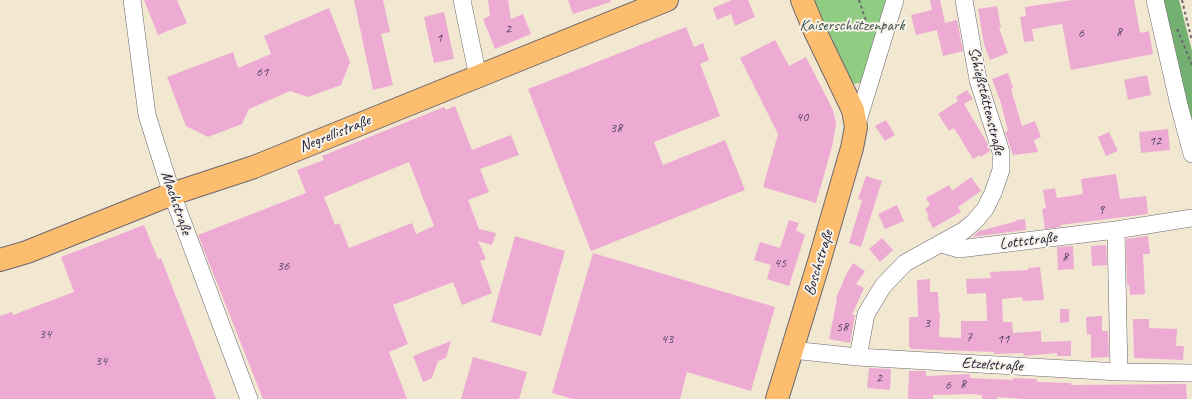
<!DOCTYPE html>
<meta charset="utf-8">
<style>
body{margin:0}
canvas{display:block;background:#f2e8d1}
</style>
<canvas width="1192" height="399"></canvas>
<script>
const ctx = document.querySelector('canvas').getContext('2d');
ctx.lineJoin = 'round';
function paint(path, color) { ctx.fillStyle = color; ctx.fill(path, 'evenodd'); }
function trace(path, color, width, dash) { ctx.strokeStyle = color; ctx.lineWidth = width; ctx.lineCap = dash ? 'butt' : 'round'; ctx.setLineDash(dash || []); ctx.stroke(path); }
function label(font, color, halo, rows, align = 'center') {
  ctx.font = font + ' Caveat,sans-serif'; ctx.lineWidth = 4; ctx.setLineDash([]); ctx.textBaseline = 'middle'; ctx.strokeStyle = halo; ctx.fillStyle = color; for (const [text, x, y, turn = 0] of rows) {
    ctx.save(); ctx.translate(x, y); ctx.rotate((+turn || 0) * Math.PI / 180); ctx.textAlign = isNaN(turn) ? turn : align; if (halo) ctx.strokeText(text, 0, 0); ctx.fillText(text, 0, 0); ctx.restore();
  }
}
const green = new Path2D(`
 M812 0H887L862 82C855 85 853 84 847 79Z`);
const forest = new Path2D(`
 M1163 0H1179L1192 51V133Z`);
const building = new Path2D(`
 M144 0H177L187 23 158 35Z
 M354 0H383L390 32 381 34 393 85 373 90Z
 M488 0H508L511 19 523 14 531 34 495 49 483 19 490 16Z
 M568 0H610L611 2 573 14Z
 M732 0H748L755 17 735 26 731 14 717 20 713 8Z
 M930 0H940L945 23 957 20 963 51 943 56 937 30 916 35 911 15 932 10Z
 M1072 0H1134L1140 33 1149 31 1153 54 1071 70 1062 24 1032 29 1034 41 1024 42 1020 17 1026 16 1025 7Z
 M997 6 1001 28H999L1008 53 990 60 984 44 978 9Z
 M329 8 350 62 341 85 308 97 290 91 249 109 242 124 208 137 186 126 167 77 233 52 238 68 271 54 264 36Z
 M444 12 454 59 434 63 424 17Z
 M686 27 694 47 703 43 709 60 700 64 720 116 654 142 663 165 725 140 745 190 591 251 528 89Z
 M775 40 789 66 806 57 833 110 836 123 832 147 816 203 763 187 778 134 740 58Z
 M1008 73 1013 88 1011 89 1022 126 1035 121 1041 137 1034 140 1038 152 1013 155 1005 132 1008 131 1001 103 992 79Z
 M1147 75 1151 95 1128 100 1124 80Z
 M967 90 973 99 964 104 989 146 990 151 981 157 980 155 973 159 954 128 949 131 938 114 958 101 956 97Z
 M455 106 472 150 511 135 519 155 480 169 489 192 468 200 479 229 496 233 492 245 478 241 486 259 480 261 492 293 462 305 453 282 393 305 408 344 389 352 407 399H263L198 235 306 193 297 170 324 160 322 156 444 107 446 110ZM409 162 434 226 416 234 412 223 349 248 339 223 335 225 324 197Z
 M886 120 895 135 885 141 875 126Z
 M1168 129 1170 150 1141 153 1139 132Z
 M1109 132 1118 151 1106 156 1098 137Z
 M1116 174 1120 199 1146 196 1148 214 1060 225 1061 227 1045 229 1042 209 1046 208 1043 190 1055 188 1057 198 1083 194 1081 179Z
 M866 176 882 181 861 247 849 243 862 200 858 199Z
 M971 177 981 191 958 207 961 212 933 228 927 217 929 216 925 209 930 205 926 198 949 185 952 191Z
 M897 205 904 221 885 229 878 214Z
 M1025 219 1026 230 972 237 979 231 1017 221 1016 220Z
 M789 220 799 223 796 230 805 235 789 286 767 279 771 265 754 260 760 242 780 248Z
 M144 225 158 259 161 258 216 399H0V316L12 312 13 315 74 292 61 257Z
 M515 236 565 251 541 336 491 322Z
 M1148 236 1150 254H1143L1145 294 1130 295 1129 285H1127L1126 239Z
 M882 238 893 250 880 262 869 249Z
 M1106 245 1107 265 1092 266 1091 246Z
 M1073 246 1074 269 1058 270 1057 247Z
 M593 253 775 307 751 391 687 372 680 399H573L552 393Z
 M853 263 865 271 856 284 864 288 852 315H855L850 343 829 339 837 299 836 298 847 273Z
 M1040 267 1044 300 1023 301 1022 297 1002 299 1003 322H1012L1013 333 1041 331V342L1071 341V356H1057V353L1024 356 1023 353 994 354V352L910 349 911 347H909V317H918L917 280 930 279V292H938L939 313 940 314 939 337 961 338V321H987L986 293 967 294 966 279 991 278 990 272 1028 270V268Z
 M1060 309H1069V322L1060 323Z
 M1102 316V331H1108L1109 357 1091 358V334L1087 335 1086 317Z
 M1133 319H1149V328L1177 329 1176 346H1184L1183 360 1134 358Z
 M451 341 446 358 438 361 432 378 423 382 413 356Z
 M473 357 527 372 519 399H461Z
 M869 368 891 369 890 390 867 388Z
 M909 371H926V376L970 374V378L1013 380V378L1037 379V382L1071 383V385L1186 384 1187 399H1023L998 397V399H982V395H977V394L933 395V399H908Z`);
const path = new Path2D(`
 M859 0 870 33
 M1182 0 1192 41
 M1177 29 1192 65`);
const minor = new Path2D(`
 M132 0 147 115 172 194 249 399
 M462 0 478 77
 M1155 0 1179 105 1192 154
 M856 127 895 0
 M1116 230 1119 372
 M942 244 959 249 1116 230 1192 218
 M792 350 858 357 1119 372 1192 373
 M858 357 866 314 883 286 905 263 963 231 974 222 985 209 993 193 1001 170V152L978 80 964 0`);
const major = new Path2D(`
 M0 260 27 252 172 194 254 167 667 0
 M777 399 819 262 852 148 856 127 853 110 814 29 802 0`);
const numberNames = [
 ["2",508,29],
 ["8",1119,32],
 ["6",1081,33],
 ["1",439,38],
 ["61",262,72],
 ["40",802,117],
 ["38",616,128],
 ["12",1155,141],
 ["9",1101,210],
 ["8",1065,257],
 ["45",780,263],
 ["36",283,266],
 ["3",927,323],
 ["58",842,327],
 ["34",45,334],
 ["7",969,337],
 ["43",667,339],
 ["11",1003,339],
 ["34",101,361],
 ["2",879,378],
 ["8",963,384],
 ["6",948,385]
];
const parkNames = [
 ["Kaiserschützenpark",852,26]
];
const streetNames = [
 ["Schießstättenstraße",986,101,76],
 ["Negrellistraße",335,134,-22],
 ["Machstraße",176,203,71],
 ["Lottstraße",1028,241,-7],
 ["Boschstraße",819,263,-73],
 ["Etzelstraße",992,365,3]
];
paint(green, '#90cc81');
paint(forest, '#74b06f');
paint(building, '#edabd4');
trace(minor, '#6b6770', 18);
trace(major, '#6b6770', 24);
trace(path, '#6b6770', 2, [3, 3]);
trace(minor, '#fff', 17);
trace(major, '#fcbd6f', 22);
label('14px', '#554461', null, numberNames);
label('16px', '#435550', '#f7f3e8', parkNames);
label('16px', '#22223b', '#f7f3e8', streetNames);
</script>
